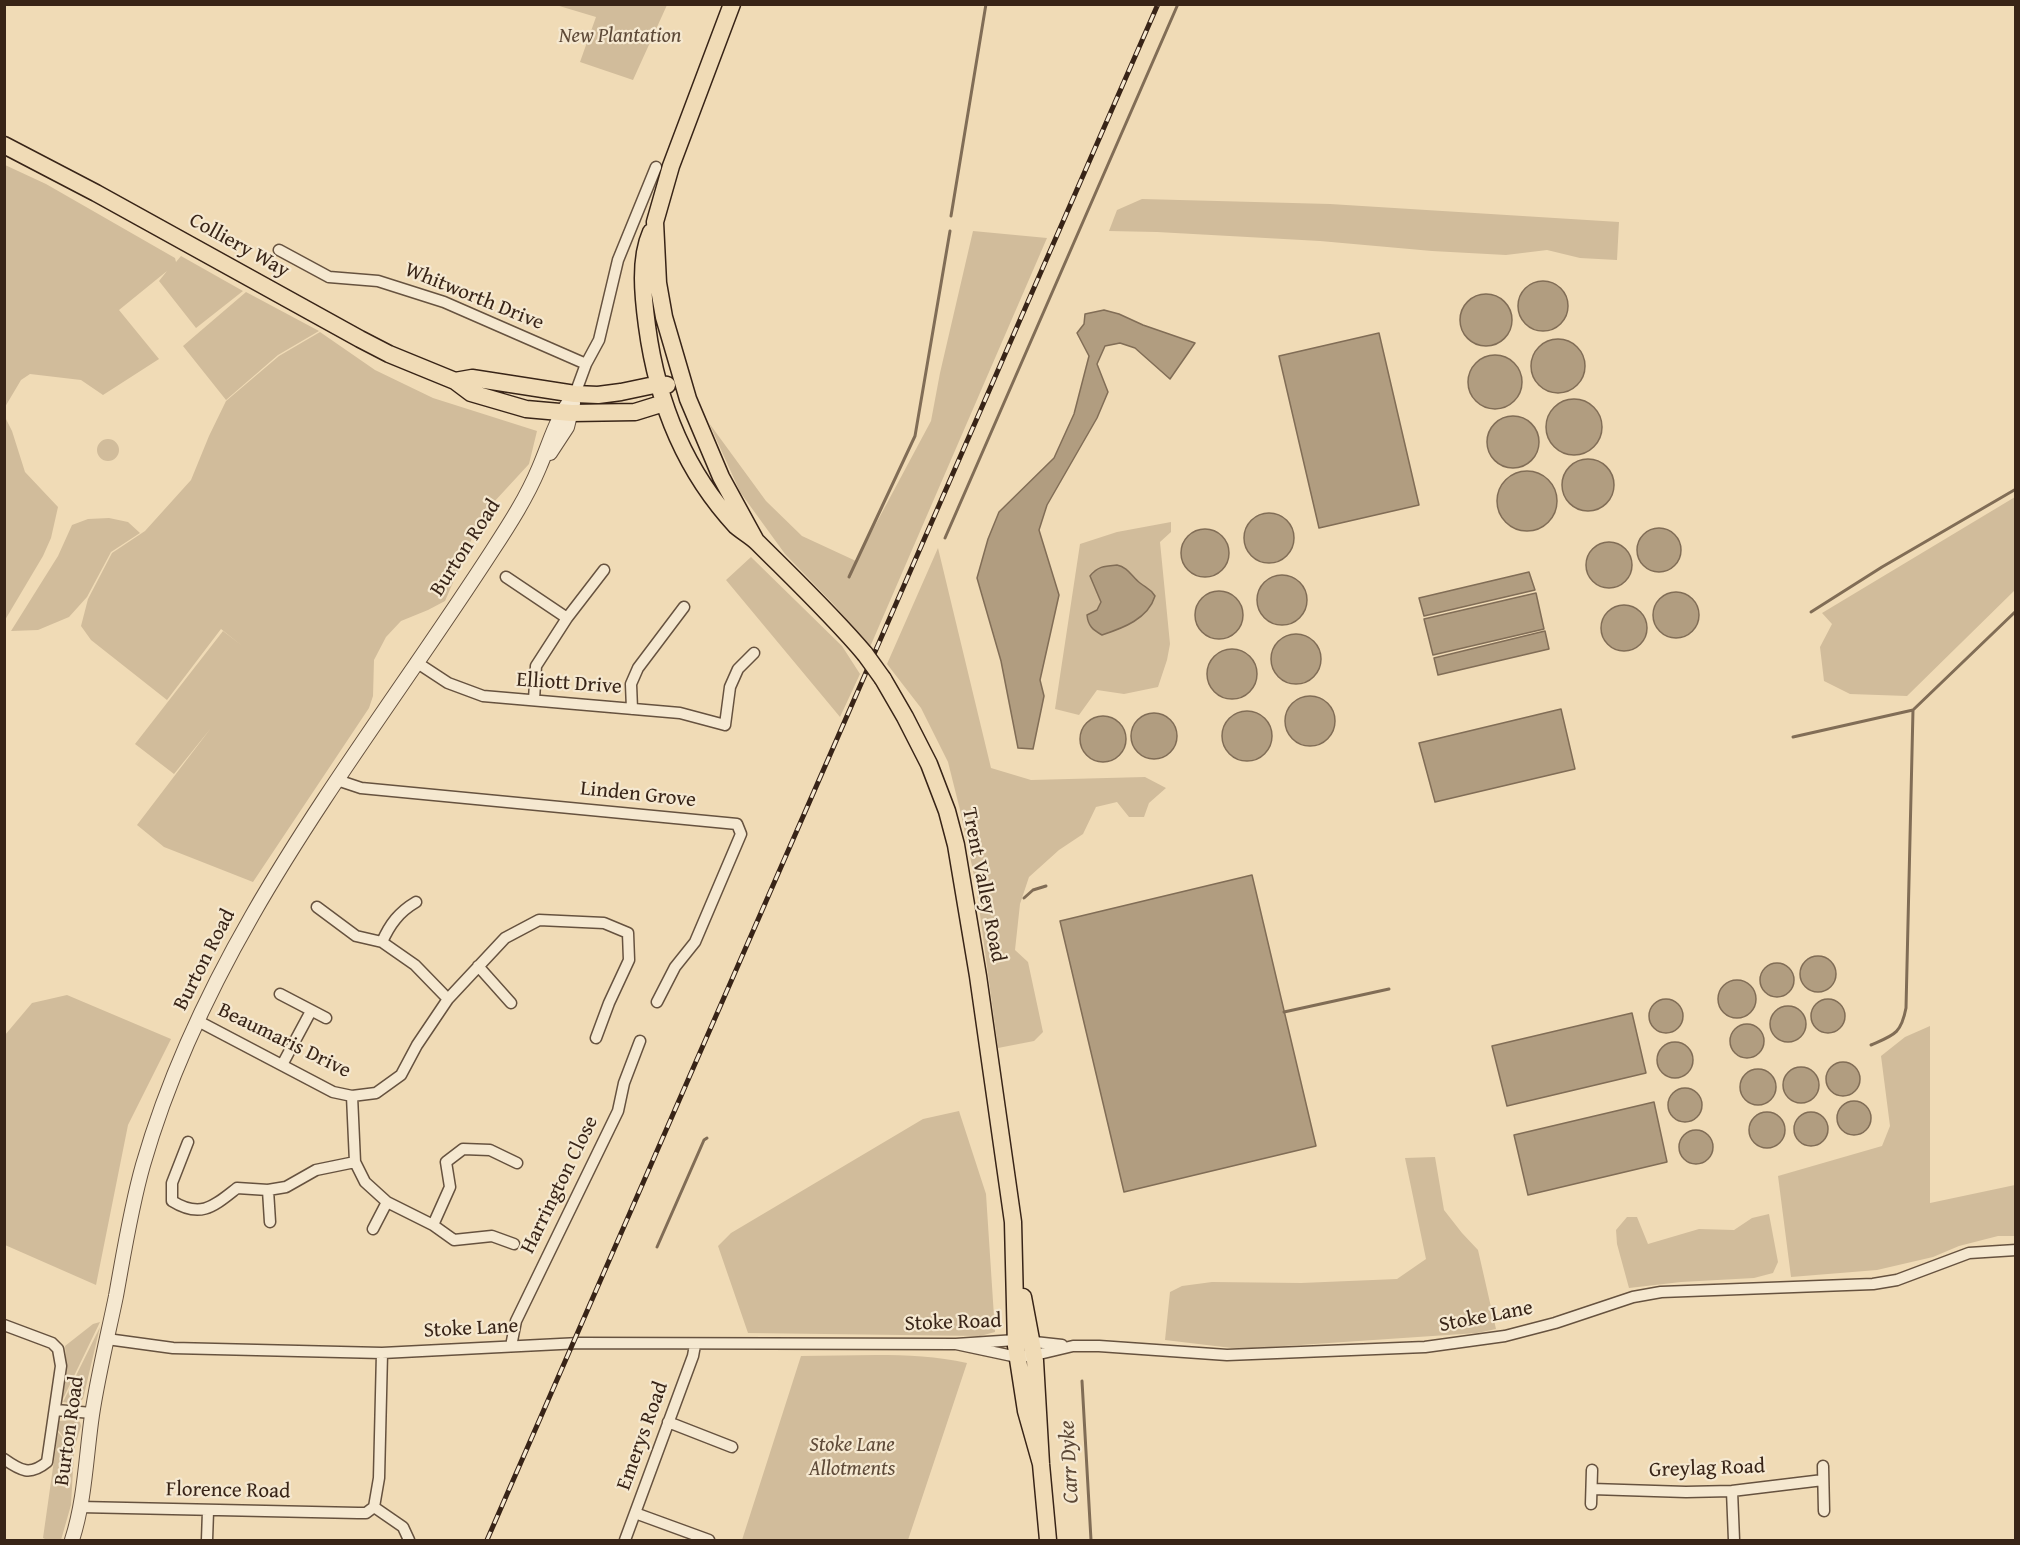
<!DOCTYPE html>
<style>
body{margin:0}
#map{position:relative;width:2020px;height:1545px;overflow:hidden;background:#f0dbb6;font-family:"Gentium Book Plus",serif}
canvas{display:block}
.frame{position:absolute;inset:0;border:6px solid #382417;pointer-events:none}
</style>
<div id="map">
<canvas width="2020" height="1545"></canvas>
<div class="frame"></div>
</div>
<script>
const ctx = document.querySelector('canvas').getContext('2d');
ctx.lineJoin = 'round';
function paint(path, color) { ctx.fillStyle = color; ctx.fill(path, 'evenodd'); }
function trace(path, color, width, dash) { ctx.strokeStyle = color; ctx.lineWidth = width; ctx.lineCap = dash ? 'butt' : 'round'; ctx.setLineDash(dash || []); ctx.stroke(path); }
function label(font, color, halo, rows, align = 'center') {
  ctx.font = font + ' "Gentium Book Plus",serif'; ctx.lineWidth = 4.5; ctx.setLineDash([]); ctx.textBaseline = 'middle'; ctx.strokeStyle = halo; ctx.fillStyle = color; for (const [text, x, y, turn = 0] of rows) {
    ctx.save(); ctx.translate(x, y); ctx.rotate((+turn || 0) * Math.PI / 180); ctx.textAlign = isNaN(turn) ? turn : align; if (halo) ctx.strokeText(text, 0, 0); ctx.fillText(text, 0, 0); ctx.restore();
  }
}
const green = new Path2D(`
 M556 5H555H667L633 80 580 62 596 17Z
 M5 165 46 184 175 258 176 262 181 256 243 291 196 328 159 281 167 271 119 310 159 359 103 395 81 380 30 374 21 380 5 407Z
 M1142 199 1330 204 1619 222 1617 260 1580 258 1547 250 1506 255 1432 251 1320 241 1157 232 1109 231 1117 210Z
 M973 231 1047 238 870 647 835 606 785 554 740 492 709 423 766 501 802 536 856 561 931 421 940 373Z
 M246 292 319 331 278 355 226 400 183 346Z
 M320 332 375 370 433 398 537 431 529 464 482 515 445 601 428 610 401 621 386 637 374 660 373 696 369 708 253 882 164 847 137 825 211 728 174 774 135 744 223 631 241 645 221 629 167 700 91 640 81 626 88 599 112 553 145 531 191 480 209 436 226 401 279 356Z
 M5 417 12 431 25 472 58 507 51 538 43 556 5 620Z
 M97 450a11 11 0 1 1 22 0a11 11 0 1 1-22 0Z
 M2015 497V590L1907 696 1850 694 1824 681 1820 647 1832 624 1822 613Z
 M109 518 128 522 140 533 111 552 87 597 69 617 38 630 11 631 58 556 72 525 88 519Z
 M1171 522V532L1160 542 1170 644 1167 660 1158 687 1124 694 1097 690 1079 715 1055 709 1080 544 1117 532Z
 M938 548 991 768 1031 780 1145 777 1166 788 1149 803 1144 817H1129L1117 802 1096 807 1083 834 1059 850 1029 877 1020 904 1015 950 1028 962 1043 1032 1034 1041 998 1048 976 885 961 814 948 762 921 708 887 664Z
 M751 557 842 646 860 674 840 717 726 580Z
 M67 995 171 1039 128 1125 96 1285 5 1245V1035L32 1003Z
 M1930 1026V1203L2015 1185V1236H1998L1959 1246 1933 1257 1877 1270 1791 1277 1778 1176 1882 1146 1890 1126 1881 1056 1905 1037Z
 M959 1111 986 1194 995 1332 980 1336 748 1333 718 1246 731 1233 923 1119Z
 M1435 1157 1444 1210 1462 1233 1478 1250 1496 1329 1477 1333 1240 1349 1165 1340 1170 1292 1182 1286 1212 1282 1301 1283 1397 1279 1426 1259 1405 1158Z
 M1769 1214 1778 1262 1773 1273 1754 1278 1681 1282 1629 1288 1617 1244 1616 1230 1627 1217H1637L1648 1244 1699 1229 1734 1230 1752 1218Z
 M100 1322 62 1401 67 1369 65 1346 93 1324Z
 M100 1327 83 1399 76 1404 63 1402Z
 M801 1356C855 1356 913 1351 967 1363L908 1540H742Z
 M75 1420 80 1422 81 1426 74 1450 58 1430 59 1421Z
 M58 1432 74 1452 71 1505 61 1540H47L43 1538Z`);
const water = new Path2D(`
 M1518 306a25 25 0 1 1 50 0a25 25 0 1 1-50 0Z
 M1460 320a26 26 0 1 1 52 0a26 26 0 1 1-52 0Z
 M1104 310 1119 314 1143 325 1195 343 1170 379 1135 348 1120 343 1105 346 1097 364 1108 392 1097 418 1047 505 1039 530 1059 595 1040 680 1044 696 1033 749 1018 748 1001 661 977 578 988 539 999 512 1054 458 1074 414 1089 356 1077 333 1084 324 1085 314Z
 M1379 333 1419 505 1319 528 1279 356Z
 M1531 366a27 27 0 1 1 54 0a27 27 0 1 1-54 0Z
 M1468 382a27 27 0 1 1 54 0a27 27 0 1 1-54 0Z
 M1546 427a28 28 0 1 1 56 0a28 28 0 1 1-56 0Z
 M1487 442a26 26 0 1 1 52 0a26 26 0 1 1-52 0Z
 M1562 485a26 26 0 1 1 52 0a26 26 0 1 1-52 0Z
 M1497 501a30 30 0 1 1 60 0a30 30 0 1 1-60 0Z
 M1244 538a25 25 0 1 1 50 0a25 25 0 1 1-50 0Z
 M1637 550a22 22 0 1 1 44 0a22 22 0 1 1-44 0Z
 M1181 553a24 24 0 1 1 48 0a24 24 0 1 1-48 0Z
 M1586 565a23 23 0 1 1 46 0a23 23 0 1 1-46 0Z
 M1117 565C1128 567 1132 577 1140 583 1146 588 1150 588 1155 596 1148 619 1123 628 1102 635 1093 630 1088 626 1087 615L1097 610 1101 602 1090 576C1098 566 1105 566 1117 565Z
 M1529 572 1535 590 1424 616 1419 598Z
 M1257 600a25 25 0 1 1 50 0a25 25 0 1 1-50 0Z
 M1195 615a24 24 0 1 1 48 0a24 24 0 1 1-48 0Z
 M1653 615a23 23 0 1 1 46 0a23 23 0 1 1-46 0Z
 M1536 593 1544 629 1433 655 1424 619Z
 M1601 628a23 23 0 1 1 46 0a23 23 0 1 1-46 0Z
 M1545 631 1549 649 1438 675 1434 658Z
 M1271 659a25 25 0 1 1 50 0a25 25 0 1 1-50 0Z
 M1207 674a25 25 0 1 1 50 0a25 25 0 1 1-50 0Z
 M1285 721a25 25 0 1 1 50 0a25 25 0 1 1-50 0Z
 M1561 709 1575 769 1435 802 1419 743Z
 M1222 736a25 25 0 1 1 50 0a25 25 0 1 1-50 0Z
 M1131 736a23 23 0 1 1 46 0a23 23 0 1 1-46 0Z
 M1080 739a23 23 0 1 1 46 0a23 23 0 1 1-46 0Z
 M1252 875 1316 1146 1124 1192 1060 921Z
 M1800 974a18 18 0 1 1 36 0a18 18 0 1 1-36 0Z
 M1760 980a17 17 0 1 1 34 0a17 17 0 1 1-34 0Z
 M1718 999a19 19 0 1 1 38 0a19 19 0 1 1-38 0Z
 M1811 1016a17 17 0 1 1 34 0a17 17 0 1 1-34 0Z
 M1649 1016a17 17 0 1 1 34 0a17 17 0 1 1-34 0Z
 M1770 1024a18 18 0 1 1 36 0a18 18 0 1 1-36 0Z
 M1632 1013 1646 1073 1507 1106 1492 1046Z
 M1730 1041a17 17 0 1 1 34 0a17 17 0 1 1-34 0Z
 M1657 1060a18 18 0 1 1 36 0a18 18 0 1 1-36 0Z
 M1826 1079a17 17 0 1 1 34 0a17 17 0 1 1-34 0Z
 M1783 1085a18 18 0 1 1 36 0a18 18 0 1 1-36 0Z
 M1740 1087a18 18 0 1 1 36 0a18 18 0 1 1-36 0Z
 M1668 1105a17 17 0 1 1 34 0a17 17 0 1 1-34 0Z
 M1837 1118a17 17 0 1 1 34 0a17 17 0 1 1-34 0Z
 M1654 1102 1667 1162 1528 1195 1514 1135Z
 M1794 1129a17 17 0 1 1 34 0a17 17 0 1 1-34 0Z
 M1749 1130a18 18 0 1 1 36 0a18 18 0 1 1-36 0Z
 M1679 1147a17 17 0 1 1 34 0a17 17 0 1 1-34 0Z`);
const stream = new Path2D(`
 M951 216 986 4
 M945 538 1178 4
 M849 577 915 436 950 231
 M1811 612 1882 567 2016 489
 M1793 737 1913 710 2016 611
 M1024 898 1033 890 1046 886
 M1284 1012 1389 989
 M1871 1045C1894 1035 1901 1034 1906 1008L1913 710
 M657 1247 704 1140 707 1138
 M1082 1381 1091 1540`);
const minor = new Path2D(`
 M279 250 329 277 378 281 444 302 586 364
 M575 394 586 364 599 340 618 260 656 167
 M506 577 567 618
 M416 662 448 683 483 696 680 713 725 725 730 687 738 669 754 653
 M534 700 536 666 567 618 604 570
 M632 709 631 684 638 668 684 607
 M337 780 361 788 737 824 741 834 695 942 675 967 657 1002
 M317 907 356 936 382 942 415 965 448 999
 M382 942C390 924 399 912 416 902
 M478 966 511 1003
 M280 994 326 1018
 M198 1021 333 1092 352 1096 376 1093 401 1075 417 1045 448 999 505 938 539 920 604 923 628 933 629 960 609 1003 596 1038
 M282 1065 311 1011
 M352 1096 355 1162 365 1182 387 1202 433 1225 454 1240 492 1236 514 1244
 M188 1142 172 1183V1201C201 1219 214 1206 237 1188L268 1190 286 1187 316 1170 355 1162
 M268 1190 270 1222
 M433 1225 450 1187 446 1162 463 1149 490 1150 517 1163
 M373 1229 387 1202
 M4 1325 52 1343 58 1349 61 1366 47 1462C30 1476 21 1471 4 1459
 M107 1339 173 1348 382 1353 580 1343 956 1344 1016 1340 1062 1345
 M956 1344 1017 1357 1035 1355 1073 1346H1099L1227 1355 1425 1347 1505 1336 1555 1323 1633 1297 1661 1292 1873 1284 1897 1280 1969 1253 2016 1250
 M511 1346 516 1321 618 1111 624 1083 640 1041
 M56 1410 92 1413
 M668 1422 732 1447
 M1823 1466 1824 1511
 M1592 1489 1686 1492 1732 1491 1823 1480
 M1732 1491 1734 1540
 M1591 1504 1592 1470
 M80 1507 358 1513H366L374 1507 403 1527 409 1540
 M374 1507 379 1478 382 1353
 M635 1513 709 1540
 M207 1540 208 1511
 M625 1540 693 1356 695 1345`);
const tertiary = new Path2D(`
 M550 453 567 427 573 403
 M72 1540C85 1500 86 1456 92 1415 98 1375 108 1335 116 1296 124 1252 131 1207 143 1165 209 934 364 749 492 551 509 525 527 497 539 468 552 438 554 422 575 394`);
const primary = new Path2D(`
 M732 4 671 166 655 222 658 283 664 317 688 399 721 477 756 541
 M4 145 96 193 360 339 389 354 455 381 471 393 526 409 571 413 635 412 664 403
 M651 232C639 259 643 296 647 326 657 401 684 470 736 526 743 532 751 536 758 543 794 579 832 615 865 654
 M455 381 472 378 575 394 598 395 621 392 659 384 667 385
 M883 679 905 717 929 764 947 811 956 845 978 976 1013 1222 1016 1346 1026 1411 1041 1464
 M1023 1297 1035 1361 1041 1464 1048 1540`);
const rail = new Path2D(`
 M487 1540 1158 4`);
const primaryBridge = new Path2D(`
 M865 654 883 679`);
const parkNames = [
 ["New Plantation",620,37],
 ["Stoke Lane",852,1446],
 ["Allotments",852,1470]
];
const streetNames = [
 ["Colliery Way",239,246,29],
 ["Whitworth Drive",474,297,22],
 ["Burton Road",466,548,-57],
 ["Elliott Drive",569,684,4],
 ["Linden Grove",638,795,6],
 ["Trent Valley Road",983,885,79],
 ["Burton Road",205,960,-63],
 ["Beaumaris Drive",284,1041,26],
 ["Harrington Close",560,1185,-64],
 ["Stoke Lane",1486,1317,-11],
 ["Stoke Road",953,1323,-2],
 ["Stoke Lane",471,1329,-3],
 ["Burton Road",70,1431,-82],
 ["Emerys Road",643,1436,-70],
 ["Greylag Road",1707,1469,-2],
 ["Florence Road",228,1491,1]
];
const waterNames = [
 ["Carr Dyke",1070,1462,-93]
];
paint(green, '#d1bc9b');
paint(water, '#b19d80');
trace(water, '#816d56', 1.5);
trace(stream, '#816d56', 3);
trace(minor, '#66523f', 13);
trace(tertiary, '#66523f', 16);
trace(primary, '#382417', 19);
trace(minor, '#f5e8d0', 10);
trace(tertiary, '#f5e8d0', 14);
trace(primary, '#f0dbb6', 16);
trace(rail, '#382417', 5);
trace(rail, '#f5e8d0', 3, [9]);
trace(primaryBridge, '#382417', 19, []);
trace(primaryBridge, '#f0dbb6', 16);
label('italic 21px', '#5e4a38', '#f5e8d0', parkNames);
label('21px', '#382417', '#f5e8d0', streetNames);
label('italic 22px', '#5c4836', '#f5e8d0', waterNames);
</script>
